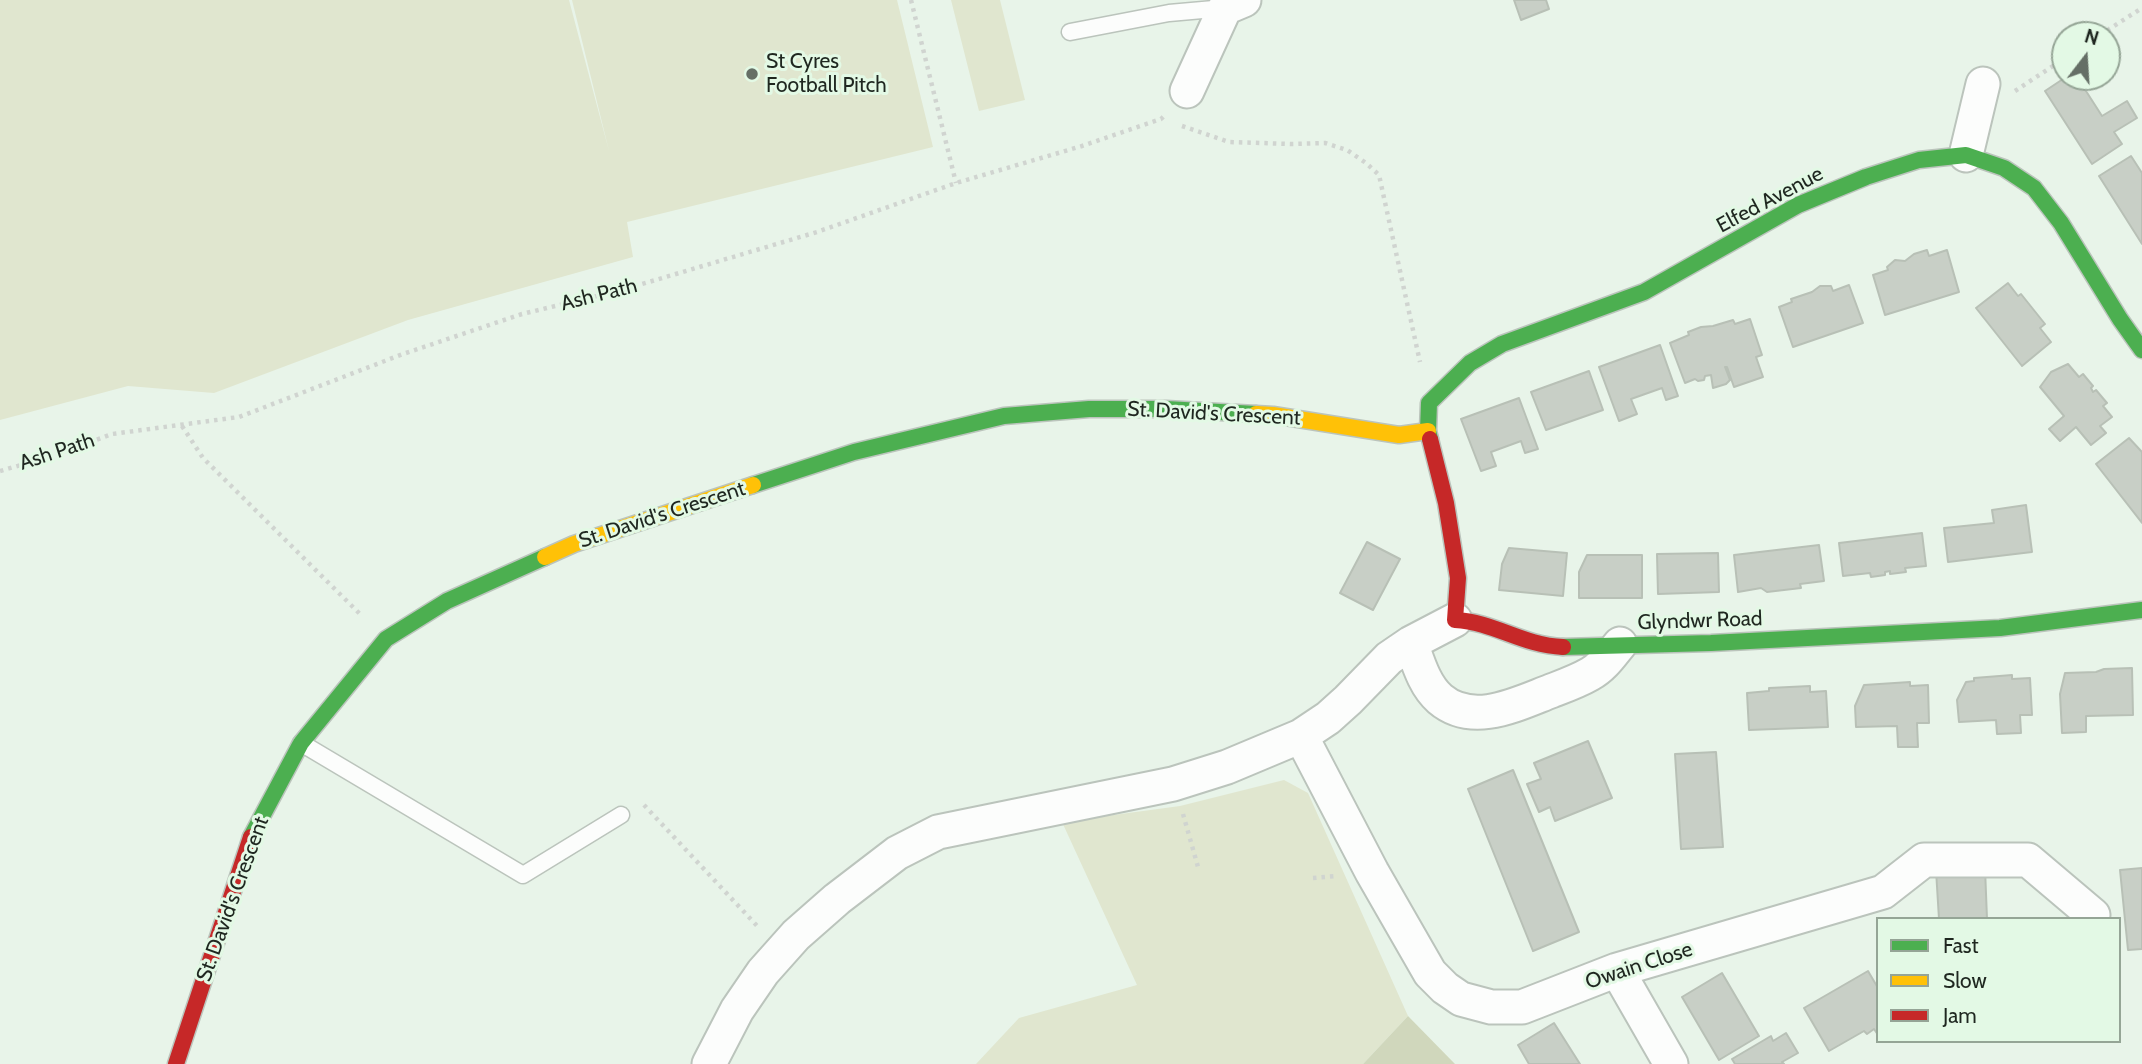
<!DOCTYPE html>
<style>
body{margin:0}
#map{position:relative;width:2142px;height:1064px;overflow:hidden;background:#e8f4e9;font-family:Cabin,sans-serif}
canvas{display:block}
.legend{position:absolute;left:1876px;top:917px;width:245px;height:126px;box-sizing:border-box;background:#e3f9e5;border:2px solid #95a596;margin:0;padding:9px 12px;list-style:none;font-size:21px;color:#1f2720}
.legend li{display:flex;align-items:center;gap:14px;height:35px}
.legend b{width:35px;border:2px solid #95a596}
.north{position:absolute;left:2051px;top:21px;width:70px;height:70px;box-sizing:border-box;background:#e3f9e5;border:2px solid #95a596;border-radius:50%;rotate:17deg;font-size:19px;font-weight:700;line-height:28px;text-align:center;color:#1f2720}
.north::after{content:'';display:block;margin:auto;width:24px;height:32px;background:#656f66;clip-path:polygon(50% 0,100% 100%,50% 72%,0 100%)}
</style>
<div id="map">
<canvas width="2142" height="1064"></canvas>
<ul class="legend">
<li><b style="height:9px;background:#4caf50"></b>Fast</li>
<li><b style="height:9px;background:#ffc107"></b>Slow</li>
<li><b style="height:9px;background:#c62828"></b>Jam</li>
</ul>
<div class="north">N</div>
</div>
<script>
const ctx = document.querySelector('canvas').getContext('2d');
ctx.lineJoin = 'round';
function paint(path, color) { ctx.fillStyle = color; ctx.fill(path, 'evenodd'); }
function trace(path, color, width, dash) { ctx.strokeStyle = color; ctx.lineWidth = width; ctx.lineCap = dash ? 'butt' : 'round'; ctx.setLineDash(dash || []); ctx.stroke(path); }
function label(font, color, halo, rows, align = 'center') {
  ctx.font = font + ' Cabin,sans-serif'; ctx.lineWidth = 6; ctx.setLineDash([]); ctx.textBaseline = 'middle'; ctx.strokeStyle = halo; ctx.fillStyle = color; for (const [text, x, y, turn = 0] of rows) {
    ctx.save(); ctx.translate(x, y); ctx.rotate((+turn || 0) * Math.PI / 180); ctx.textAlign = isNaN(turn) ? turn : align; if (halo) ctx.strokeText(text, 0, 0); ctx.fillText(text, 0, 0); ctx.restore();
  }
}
const green = new Path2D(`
 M0 0H569L609 151 572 0H897L933 147 627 222 633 257 408 320 214 393 128 386 0 420Z
 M951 0H1000L1025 100 979 111Z
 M1284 780 1308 793 1408 1016 1363 1064H976L1019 1018 1137 985 1062 822 1180 806Z`);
const forest = new Path2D(`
 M1408 1016 1455 1064H1363Z`);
const building = new Path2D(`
 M1514 0H1546L1549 9 1521 20Z
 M2066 77H2077L2102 116 2127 101 2137 118 2114 132 2122 144 2092 164 2045 91Z
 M2131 156 2142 173V244L2099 176Z
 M1927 250 1929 256 1947 250 1959 292 1885 315 1873 275 1888 270 1887 267 1895 260 1905 261 1914 254Z
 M2008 283 2018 296 2021 294 2045 324 2040 328 2051 342 2022 366 1976 308Z
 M1849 285 1863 323 1793 347 1779 307 1792 302 1791 299 1812 292 1820 286H1831L1833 291Z
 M1750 319 1762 355 1756 357 1763 377 1734 387 1727 367H1725L1730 380 1726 384 1713 388 1711 375 1705 376 1704 380 1698 381 1695 379 1685 383 1670 343 1689 335 1688 332 1701 327 1713 326 1733 320 1735 324Z
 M1660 345 1678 396 1666 400 1662 388 1631 399 1637 414 1619 421 1599 367Z
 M2068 364 2079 377 2083 374 2093 386 2091 388 2093 392 2096 390 2107 403 2103 406 2112 417 2100 426 2106 433 2091 445 2076 427 2060 441 2049 429 2064 416 2040 387 2051 372Z
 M1589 371 1603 410 1546 430 1531 392Z
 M1519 398 1538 449 1525 453 1521 441 1491 452 1496 466 1481 471 1461 419Z
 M2129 438 2142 452V523L2096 464Z
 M2026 505 2032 552 1948 562 1944 528 1994 523 1992 510Z
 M1922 533 1926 566 1905 568 1906 572 1890 574V571L1885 572V575L1871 577 1870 573 1843 576 1839 543Z
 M1367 542 1400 559 1373 610 1340 593Z
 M1819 545 1824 581 1800 584 1801 588 1767 592 1761 588 1738 592 1734 555Z
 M1509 548 1567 553 1563 596 1499 590 1502 564Z
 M1718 553 1719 592 1658 594 1657 554Z
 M1587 555H1642V598H1579V572Z
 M2132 668 2133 715 2086 716V732L2062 733 2060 694 2065 673 2096 672 2104 669Z
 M2012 675V679L2030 678 2032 715H2020L2021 733 1997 734 1996 720 1959 722 1957 700 1966 682 1974 681V678Z
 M1910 682V686L1928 685 1929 723H1917L1918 747H1898L1897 726 1856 727 1855 706 1864 685Z
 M1810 686V692L1826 691 1828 727 1749 730 1747 693 1769 691V688Z
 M1588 741 1612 798 1555 821 1550 807 1539 812 1527 784 1541 779 1534 763Z
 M1716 752 1723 847 1681 849 1675 754Z
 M1513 770 1579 932 1533 951 1468 789Z
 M1985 868 1987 919H1939L1936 870Z
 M2142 868V949L2128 950 2120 870Z
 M1868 971 1878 988V1035L1874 1029 1867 1034 1864 1031 1829 1051 1804 1008Z
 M1722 973 1759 1036 1719 1060 1682 997Z
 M1554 1023 1580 1064H1529L1518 1045Z
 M1786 1033 1798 1053 1782 1062 1784 1064H1735L1732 1059 1771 1036 1773 1041Z`);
const path = new Path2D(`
 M911 0 956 183
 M2100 35 2142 8
 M2015 91 2065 58
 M1182 126 1229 142 1292 144 1325 143 1347 150 1366 163 1379 175 1420 362
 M182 426 203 458 361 615
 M0 471 56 455 112 434 239 417 403 354 522 314 622 290 817 232 956 183 1082 146 1161 119 1165 115
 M644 805 760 929
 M1183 814 1198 867
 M1313 878 1337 876`);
const lane = new Path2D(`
 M1070 32 1169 13 1225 8 1224 7
 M301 743 523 875 621 815`);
const street = new Path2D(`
 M1187 91 1225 8 1244 0
 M1966 155 1983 84
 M1411 643C1418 662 1424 685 1440 699 1473 727 1517 704 1551 691 1564 686 1578 681 1590 674 1603 667 1611 655 1620 644
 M1301 736 1372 872 1430 973 1445 988 1461 999 1491 1007H1522L1617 970 1883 892 1924 860H2028L2093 915
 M1617 970 1671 1064
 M709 1064 737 1010 763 972 796 935 837 899 897 853 938 832 1173 784 1227 767 1301 736 1328 718 1348 700 1389 658 1411 643 1455 620`);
const fast = new Path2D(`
 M1430 439 1428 431 1429 403 1470 363 1502 344 1644 292 1798 205 1866 177 1919 160 1966 155 2004 168 2034 188 2061 223 2120 319 2142 350
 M753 485 854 452 1004 416 1089 409H1166L1256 414
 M1563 647 1711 643 2000 628 2142 610
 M251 837 301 743 386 639 447 601 545 557`);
const slow = new Path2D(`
 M1256 414 1273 415 1399 435 1428 431
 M545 557 574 544 753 485`);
const jam = new Path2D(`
 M1430 439 1446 503 1458 578 1455 620C1495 622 1521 645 1563 647
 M176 1064 251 837`);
const markers = [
 [752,74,7,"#656f66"]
];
const poiNames = [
 ["St Cyres",766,62],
 ["Football Pitch",766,86]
];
const streetNames = [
 ["Elfed Avenue",1770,200,-28],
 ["Ash Path",599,295,-14],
 ["St. David's Crescent",1214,414,3],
 ["Ash Path",57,452,-18],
 ["St. David's Crescent",662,515,-18],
 ["Glyndwr Road",1700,621,-2],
 ["St. David's Crescent",233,899,-70],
 ["Owain Close",1639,966,-18]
];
paint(green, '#e0e6cf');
paint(forest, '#d0d7bc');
paint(building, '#c8cfc6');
trace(building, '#b8c0b6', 2);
trace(lane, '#bbc4bc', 19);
trace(street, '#bbc4bc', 37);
trace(fast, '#bbc4bc', 19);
trace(slow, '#bbc4bc', 19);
trace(jam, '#bbc4bc', 19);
trace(path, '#d0d4d0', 4.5, [3.5, 5]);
trace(lane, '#fcfdfc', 16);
trace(street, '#fcfdfc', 33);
trace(fast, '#4caf50', 16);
trace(slow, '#ffc107', 16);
trace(jam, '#c62828', 16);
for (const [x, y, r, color] of markers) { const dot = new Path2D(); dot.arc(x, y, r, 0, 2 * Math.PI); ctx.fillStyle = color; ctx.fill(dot); trace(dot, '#e3f9e5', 2.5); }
label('21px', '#1f2720', '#e3f9e5', poiNames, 'left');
label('21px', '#1f2720', '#e3f9e5', streetNames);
</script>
